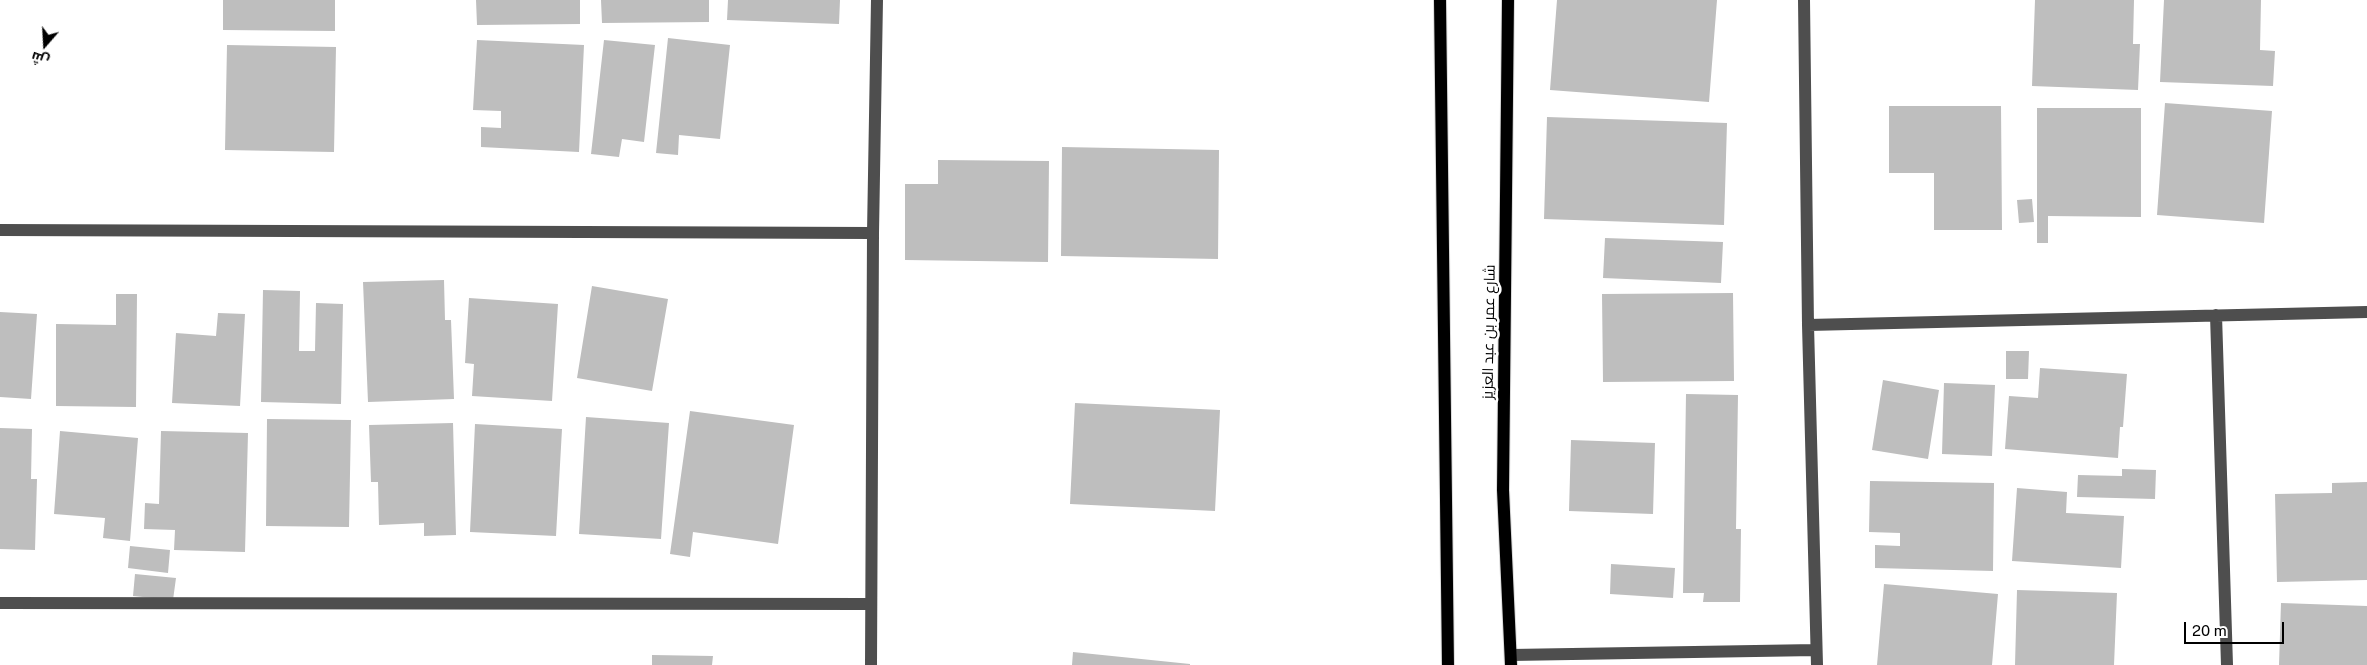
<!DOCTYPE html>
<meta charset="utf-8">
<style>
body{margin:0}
#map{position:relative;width:2367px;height:665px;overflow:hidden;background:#fff;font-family:"Public Sans",Cairo,sans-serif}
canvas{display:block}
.north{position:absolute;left:20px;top:20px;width:50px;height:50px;-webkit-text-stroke:4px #fff;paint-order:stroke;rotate:199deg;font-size:14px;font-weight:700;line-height:20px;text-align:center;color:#000}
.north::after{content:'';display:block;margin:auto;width:18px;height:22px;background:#000;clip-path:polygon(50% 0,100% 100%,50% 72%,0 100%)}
.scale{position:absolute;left:2184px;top:622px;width:100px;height:22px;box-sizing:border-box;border:2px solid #000;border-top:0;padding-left:6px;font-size:15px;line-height:18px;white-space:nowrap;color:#000;-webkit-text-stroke:4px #fff;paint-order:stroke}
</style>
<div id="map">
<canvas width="2367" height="665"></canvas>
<div class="north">ش</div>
<div class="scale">20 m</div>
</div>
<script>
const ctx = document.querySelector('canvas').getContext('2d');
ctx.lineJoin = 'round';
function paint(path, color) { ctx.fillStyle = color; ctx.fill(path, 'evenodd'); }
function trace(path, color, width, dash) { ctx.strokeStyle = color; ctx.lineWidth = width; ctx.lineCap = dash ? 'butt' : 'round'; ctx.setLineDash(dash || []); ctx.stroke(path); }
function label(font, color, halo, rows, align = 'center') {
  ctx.font = font + ' "Public Sans",Cairo,sans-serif'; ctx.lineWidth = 5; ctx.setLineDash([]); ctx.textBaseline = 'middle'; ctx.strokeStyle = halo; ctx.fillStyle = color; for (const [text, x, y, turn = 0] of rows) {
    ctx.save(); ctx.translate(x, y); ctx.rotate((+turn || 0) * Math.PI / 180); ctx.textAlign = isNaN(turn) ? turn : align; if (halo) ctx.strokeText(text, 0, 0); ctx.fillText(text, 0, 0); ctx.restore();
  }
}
const building = new Path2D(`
 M223 0H335V31L223 30Z
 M476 0H580V24L477 25Z
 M601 0H709V22L602 23Z
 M728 0H840L839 24 727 20Z
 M1557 0H1717L1709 102 1550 90Z
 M2035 0H2134L2133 44H2140L2138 90 2032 86Z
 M2164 0H2261L2260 50 2275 51 2273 86 2160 82Z
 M668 38 730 45 720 139 679 135 678 155 656 153Z
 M477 40 584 45 579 152 481 147V127L501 128V111L473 110Z
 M604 40 655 45 644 142 622 139 619 157 591 154Z
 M227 45 336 47 334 152 225 150Z
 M2165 103 2272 111 2264 223 2157 215Z
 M1889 106H2001L2002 230H1934V173H1889Z
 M2037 108H2141V217L2048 216V243H2037Z
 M1547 117 1727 123 1724 225 1544 219Z
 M1062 147 1219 150 1218 259 1061 256Z
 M938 160 1049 161 1048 262 905 260V184H938Z
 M2032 199 2034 222 2019 223 2017 200Z
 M1605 238 1723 242 1721 283 1603 278Z
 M444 280 445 320H451L454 399 368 402 363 282Z
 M592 286 668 299 652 391 577 378Z
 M263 290 300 291 299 351H315L316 303 343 304 341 404 261 402Z
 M1733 293 1734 381 1603 382 1602 294Z
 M116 294H137L136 407 56 406V324L116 325Z
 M469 298 558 304 552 401 472 396 474 364 465 363Z
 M0 312 37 314 31 399 0 397Z
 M218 313 245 314 240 406 172 403 176 333 216 336Z
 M2006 351H2029L2028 379H2006Z
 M2040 368 2127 374 2123 427H2120L2118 458 2005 449 2009 396 2038 398Z
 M1883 380 1939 390 1928 459 1872 450Z
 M1944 383 1995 385 1992 456 1942 454Z
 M1686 394 1738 395 1736 529H1741L1740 602H1703L1704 593H1683Z
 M1075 403 1220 410 1215 511 1070 504Z
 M690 411 794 425 778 544 693 532 690 557 670 554Z
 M586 417 669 423 661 539 579 534Z
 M267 419 351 420 349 527 266 526Z
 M453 423 456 535 424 536V523L379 525 378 482H371L369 425Z
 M475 424 562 429 556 536 470 532Z
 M0 428 32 429 31 479H37L35 550 0 549Z
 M60 431 138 438 130 541 103 538 105 518 54 514Z
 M161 431 248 433 245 552 174 550 175 530 144 529 145 503 159 504Z
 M1571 440 1655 443 1653 514 1569 511Z
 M2122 469 2156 470 2155 499 2077 497 2078 475 2122 476Z
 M1870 481 1994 483 1993 571 1875 568V545L1900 546V533L1869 532Z
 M2367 482V580L2277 582 2275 494 2332 493V483Z
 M2017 488 2067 492 2066 513 2124 516 2121 568 2012 561Z
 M130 546 170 550 168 573 128 568Z
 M1611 564 1675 568 1673 598 1610 594Z
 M135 574 176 578 173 600 133 596Z
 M1884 584 1998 594 1992 665H1877Z
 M2017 590 2117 593 2114 665H2015Z
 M2281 603 2367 606V665H2279Z
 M1073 652 1190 664V665H1072Z
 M652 655 713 656 712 665H652Z`);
const minor = new Path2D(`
 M1804 0 1808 325 1817 665
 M0 230 873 233
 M2216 315 2227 665
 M1808 325 2367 312
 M0 603 871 604
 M1511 655 1816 650
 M871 665 873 233 877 0`);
const major = new Path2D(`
 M1440 0 1448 665
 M1508 0 1503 490 1511 665`);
const streetNames = [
 ["شارع عمر بن عبد العزيز",1489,332,-89]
];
paint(building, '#bebebe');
trace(major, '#dbdbdb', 14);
trace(minor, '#4e4e4e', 12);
trace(major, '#000', 12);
label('15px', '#000', '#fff', streetNames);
</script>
